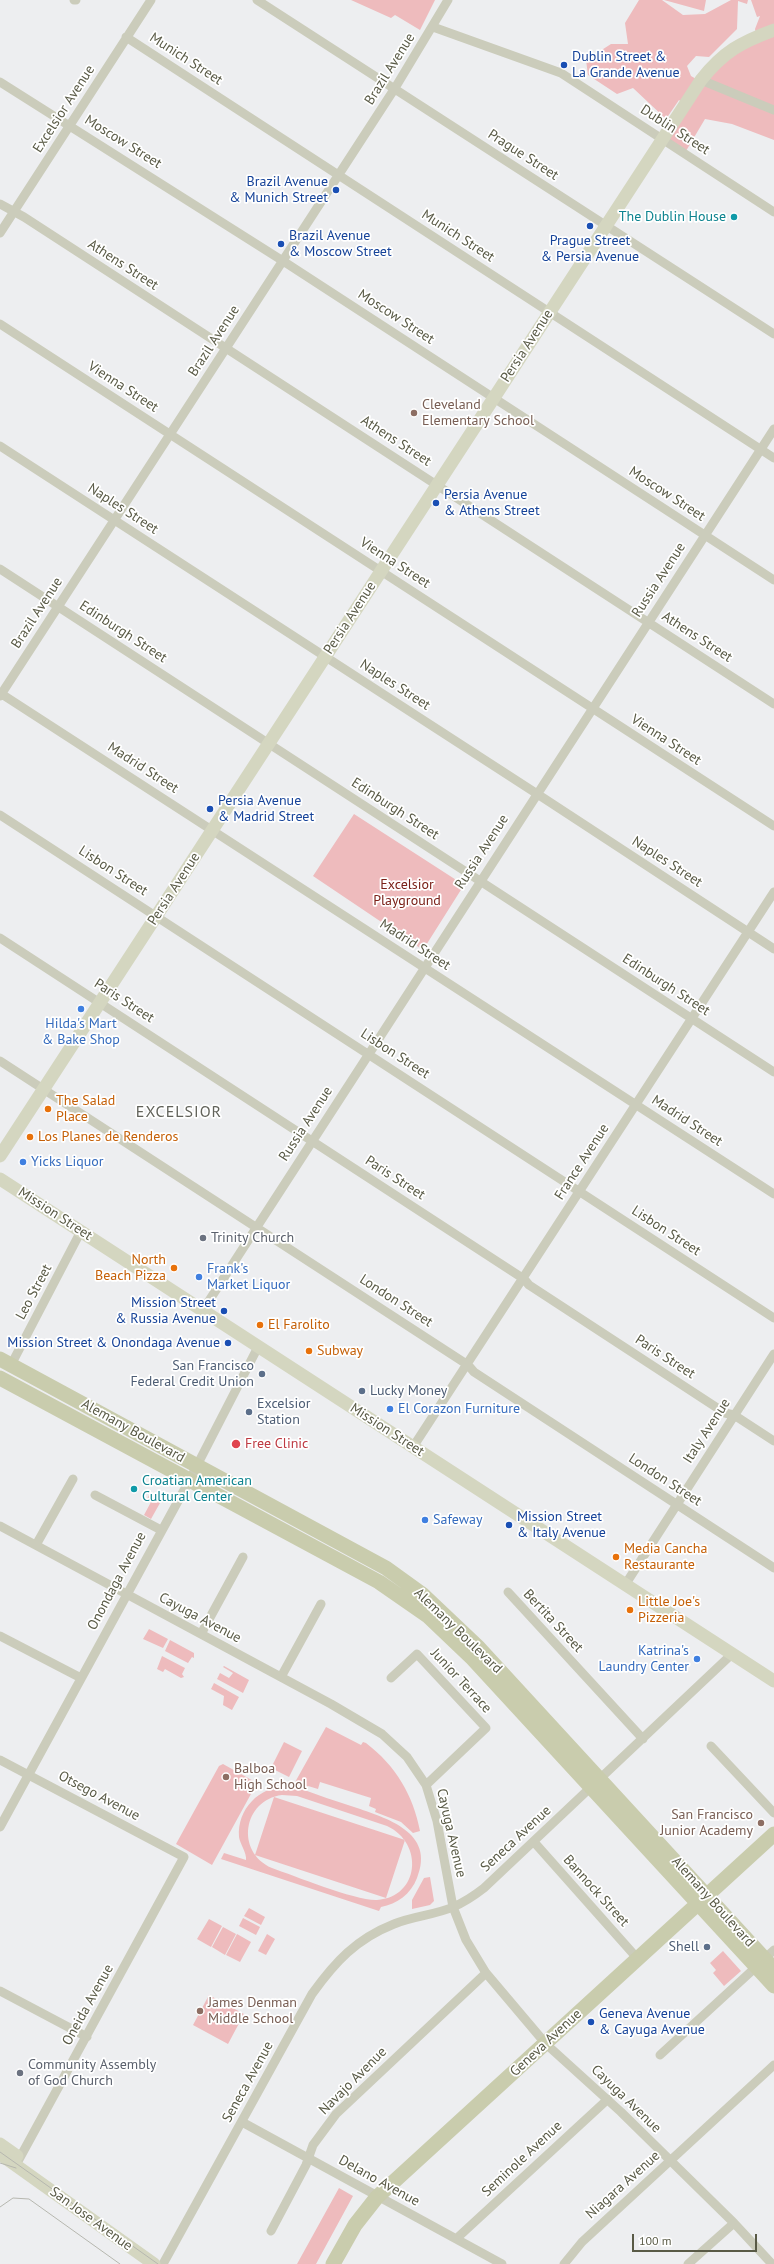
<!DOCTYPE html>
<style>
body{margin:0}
#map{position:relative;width:774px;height:2264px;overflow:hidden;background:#edeef0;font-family:"PT Sans",sans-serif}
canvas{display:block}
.scale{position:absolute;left:632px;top:2234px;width:125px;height:18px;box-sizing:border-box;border:2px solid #595a46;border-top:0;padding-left:5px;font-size:12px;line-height:14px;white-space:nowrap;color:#595a46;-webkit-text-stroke:3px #fff;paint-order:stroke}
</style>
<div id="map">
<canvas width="774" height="2264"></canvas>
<div class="scale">100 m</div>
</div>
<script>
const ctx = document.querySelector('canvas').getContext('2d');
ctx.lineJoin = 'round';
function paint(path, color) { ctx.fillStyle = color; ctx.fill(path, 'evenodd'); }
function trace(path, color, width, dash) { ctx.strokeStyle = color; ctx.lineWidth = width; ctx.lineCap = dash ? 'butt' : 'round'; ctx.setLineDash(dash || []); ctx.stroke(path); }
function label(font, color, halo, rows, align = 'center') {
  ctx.font = font + ' "PT Sans",sans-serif'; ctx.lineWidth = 3.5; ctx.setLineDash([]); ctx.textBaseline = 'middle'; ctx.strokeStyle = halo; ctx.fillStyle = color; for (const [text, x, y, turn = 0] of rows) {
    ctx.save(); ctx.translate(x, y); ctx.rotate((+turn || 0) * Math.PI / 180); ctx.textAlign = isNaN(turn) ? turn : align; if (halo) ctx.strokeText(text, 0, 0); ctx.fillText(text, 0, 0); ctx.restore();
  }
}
const green = new Path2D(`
 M351 0H435L420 30 395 15 391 18Z
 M639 0H662L683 15 705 14 731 0H748L747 4 738 1 737 29 709 57 696 56 687 66 691 76 703 83 737 52 757 41 755 29 760 16 757 17 751 0H774V140L732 124 705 119 686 151 665 138 686 106 679 100 666 119 633 88 617 94 588 75 586 60 611 44H628L625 23Z
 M664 0H706L704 11Z
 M354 814 464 885 423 950 313 876Z
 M150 1493 160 1503 151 1519 144 1515 151 1502 147 1499Z
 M149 1629 168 1639 163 1648 143 1639Z
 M170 1640 194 1653V1658L192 1657 188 1663 165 1651Z
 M162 1656 185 1668 182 1674 184 1677 181 1678 165 1669 163 1672 157 1669Z
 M224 1666 249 1680 243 1693 217 1679 220 1673 229 1678 233 1673 223 1667Z
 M214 1683 239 1697 232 1710 223 1705 224 1696 211 1689Z
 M326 1727 361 1745 363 1742 366 1743C396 1766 413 1795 420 1831L413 1833 401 1822 375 1812 376 1809 369 1806 371 1798 320 1782 318 1789 308 1786 306 1789 294 1784Z
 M284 1742 302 1751 289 1777 271 1768Z
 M223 1764 257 1783 212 1865 176 1844 219 1766Z
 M286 1786 299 1788C317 1795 336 1801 354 1807 386 1818 436 1832 417 1878 411 1894 397 1904 381 1907L379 1911 221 1859 224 1853 246 1860C247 1853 240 1844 239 1837 237 1809 259 1787 286 1786ZM282 1795 297 1796 387 1826C424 1843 420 1897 377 1900 356 1901 295 1876 272 1868 235 1852 243 1800 282 1795Z
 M274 1797 405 1840 386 1898 255 1855Z
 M430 1877 434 1901 430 1905 412 1909V1900L424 1878Z
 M249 1908 265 1917 261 1925 244 1916Z
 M243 1918 260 1927 256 1935 239 1926Z
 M209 1919 222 1926 211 1947 197 1939Z
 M223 1927 236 1934 225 1955 212 1947Z
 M237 1934 251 1942 240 1962 226 1955Z
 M267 1934 275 1939 266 1955 258 1951Z
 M723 1951 741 1971 724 1986 713 1973 716 1970 710 1963Z
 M209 1995 244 2014 228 2044 193 2025Z
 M339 2188 353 2196 316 2264H297Z`);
const street = new Path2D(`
 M74 0H76
 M257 0 774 334
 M433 27 561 73 774 212
 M126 37 774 458
 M701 80 774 110
 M0 82 283 261 774 580
 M0 204 24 217 774 704
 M0 233 151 0
 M0 324 774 826
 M0 446 545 799 774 949
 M0 569 774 1072
 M0 693 774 1194
 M0 696 395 88 448 0
 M0 815 774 1318
 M0 938 524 1279 529 1285 725 1413 734 1415 774 1441
 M0 1061 468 1365 474 1372 774 1568
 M203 1310 774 429
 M11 1365 81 1231
 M413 1447 774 892
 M95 1495 161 1530
 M0 1526 331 1704 382 1734 407 1757 426 1785 437 1821 453 1907 466 1940 486 1973 546 2044 621 2112 734 2223 772 2264
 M36 1545 73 1479
 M625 1585 774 1354
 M508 1592 643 1739
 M201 1634 243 1557
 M0 1636 81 1678
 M281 1677 321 1604
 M391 1678 417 1654 486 1728 426 1785
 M711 1746 774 1813
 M0 1760 184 1857 17 2163
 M0 1827 189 1481 258 1347
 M534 1842 637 1958
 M764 1959 774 1950
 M0 1991 87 2037
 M660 2055 756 1967
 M242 2122 502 2264
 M271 2231 306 2165 313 2145 336 2114 486 1973
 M456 2239 608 2099
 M163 2264 312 1994C335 1962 356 1939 394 1924 413 1916 435 1915 453 1907 465 1902 475 1895 484 1888L732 1654
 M564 2264 582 2242 774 2065
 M688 2264 734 2223`);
const secondary = new Path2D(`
 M0 1156 701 80C723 52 741 42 774 30
 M0 1179 774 1681
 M0 2144 17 2156
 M0 2154 154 2264`);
const primary = new Path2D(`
 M0 1359 386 1568 422 1594 479 1648 774 1969
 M0 1378 379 1582 428 1616 471 1657 774 1986
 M333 2264 355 2225 377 2197 774 1834`);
const tram = new Path2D(`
 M0 2152 158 2264
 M0 2163 16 2168
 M0 2207 13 2198 29 2199 120 2264`);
const markers = [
 [564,65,4,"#1a4fb4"],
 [336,190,4,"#1a4fb4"],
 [734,217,4,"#0f9aa8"],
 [590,226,4,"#1a4fb4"],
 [281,244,4,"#1a4fb4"],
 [414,413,4,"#8d6e63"],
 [436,503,4,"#1a4fb4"],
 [210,809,4,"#1a4fb4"],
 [81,1009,4,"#3f7fe0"],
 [48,1109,4,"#e8710a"],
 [30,1137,4,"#e8710a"],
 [23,1162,4,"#3f7fe0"],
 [203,1238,4,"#6b7280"],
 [174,1268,4,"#e8710a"],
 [199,1277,4,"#3f7fe0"],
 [224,1311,4,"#1a4fb4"],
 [260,1325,4,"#e8710a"],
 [228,1343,4,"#1a4fb4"],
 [309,1351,4,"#e8710a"],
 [262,1374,4,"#5c6f8a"],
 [362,1391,4,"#5c6f8a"],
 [390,1409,4,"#3f7fe0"],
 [249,1412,4,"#5c6f8a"],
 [236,1444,5,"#e0444e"],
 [134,1489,4,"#0f9aa8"],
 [425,1520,4,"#3f7fe0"],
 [509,1525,4,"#1a4fb4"],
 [616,1557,4,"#e8710a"],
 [630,1610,4,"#e8710a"],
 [697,1659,4,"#3f7fe0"],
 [226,1777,4,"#8d6e63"],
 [761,1823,4,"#8d6e63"],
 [707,1947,4,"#5c6f8a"],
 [200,2011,4,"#8d6e63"],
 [591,2022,4,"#1a4fb4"],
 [20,2073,4,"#6b7280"]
];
const transitNames = [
 ["Dublin Street &",572,57],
 ["La Grande Avenue",572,73],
 ["Brazil Avenue",328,182,"right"],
 ["& Munich Street",328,198,"right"],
 ["Brazil Avenue",289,236],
 ["& Moscow Street",289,252],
 ["Prague Street",590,241,"center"],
 ["& Persia Avenue",590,257,"center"],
 ["Persia Avenue",444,495],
 ["& Athens Street",444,511],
 ["Persia Avenue",218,801],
 ["& Madrid Street",218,817],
 ["Mission Street",216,1303,"right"],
 ["& Russia Avenue",216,1319,"right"],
 ["Mission Street & Onondaga Avenue",220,1343,"right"],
 ["Mission Street",517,1517],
 ["& Italy Avenue",517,1533],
 ["Geneva Avenue",599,2014],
 ["& Cayuga Avenue",599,2030]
];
const streetNames = [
 ["Munich Street",186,59,33],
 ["Brazil Avenue",390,69,-58],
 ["Excelsior Avenue",64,109,-57],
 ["Dublin Street",675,130,33],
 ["Moscow Street",123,142,32],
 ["Prague Street",523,155,33],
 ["Munich Street",458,236,33],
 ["Athens Street",123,265,33],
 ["Moscow Street",396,317,33],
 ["Brazil Avenue",214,341,-57],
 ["Persia Avenue",527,346,-57],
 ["Vienna Street",123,387,33],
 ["Athens Street",396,441,33],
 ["Moscow Street",667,494,33],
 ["Naples Street",123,509,33],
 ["Vienna Street",395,563,33],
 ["Russia Avenue",659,580,-57],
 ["Brazil Avenue",37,613,-57],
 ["Persia Avenue",350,618,-57],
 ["Edinburgh Street",123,632,33],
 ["Athens Street",697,637,33],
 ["Naples Street",395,685,33],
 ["Vienna Street",666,740,33],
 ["Madrid Street",143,768,33],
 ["Edinburgh Street",395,809,33],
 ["Russia Avenue",482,852,-57],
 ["Naples Street",667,862,33],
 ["Lisbon Street",113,871,33],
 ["Persia Avenue",174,889,-57],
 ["Madrid Street",415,945,33],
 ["Edinburgh Street",666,985,33],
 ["Paris Street",124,1001,33],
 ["Lisbon Street",395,1054,33],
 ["Madrid Street",687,1121,33],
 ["Russia Avenue",306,1124,-57],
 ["France Avenue",582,1162,-57],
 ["Paris Street",395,1178,33],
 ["Mission Street",55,1214,33],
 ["Lisbon Street",666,1231,33],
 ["Leo Street",34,1292,-62],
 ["London Street",396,1301,33],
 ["Paris Street",665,1357,33],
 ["Mission Street",387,1430,33],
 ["Alemany Boulevard",133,1431,29],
 ["Italy Avenue",707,1431,-57],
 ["London Street",665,1480,33],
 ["Onondaga Avenue",117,1581,-62],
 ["Cayuga Avenue",200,1618,28],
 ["Bertita Street",553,1621,47],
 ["Alemany Boulevard",458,1631,44],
 ["Junior Terrace",461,1681,47],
 ["Otsego Avenue",99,1796,28],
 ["Cayuga Avenue",451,1833,77],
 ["Seneca Avenue",516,1839,-43],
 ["Bannock Street",596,1891,48],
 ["Alemany Boulevard",713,1902,48],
 ["Oneida Avenue",88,2005,-61],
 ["Geneva Avenue",546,2043,-43],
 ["Navajo Avenue",353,2081,-45],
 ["Seneca Avenue",248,2082,-61],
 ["Cayuga Avenue",626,2099,44],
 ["Seminole Avenue",522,2159,-43],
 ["Delano Avenue",379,2181,29],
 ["Niagara Avenue",623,2185,-42],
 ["San Jose Avenue",91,2219,36]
];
const cultureNames = [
 ["The Dublin House",726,217],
 ["Croatian American",142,1481,"left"],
 ["Cultural Center",142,1497,"left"]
];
const educationNames = [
 ["Cleveland",422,405],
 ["Elementary School",422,421],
 ["Balboa",234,1769],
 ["High School",234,1785],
 ["San Francisco",753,1815,"right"],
 ["Junior Academy",753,1831,"right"],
 ["James Denman",208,2003],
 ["Middle School",208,2019]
];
const parkNames = [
 ["Excelsior",407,885],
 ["Playground",407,901]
];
const shopNames = [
 ["Hilda's Mart",81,1024,"center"],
 ["& Bake Shop",81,1040,"center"],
 ["Yicks Liquor",31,1162],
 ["Frank's",207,1269],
 ["Market Liquor",207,1285],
 ["El Corazon Furniture",398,1409],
 ["Safeway",433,1520],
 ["Katrina's",689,1651,"right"],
 ["Laundry Center",689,1667,"right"]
];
const foodNames = [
 ["The Salad",56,1101],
 ["Place",56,1117],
 ["Los Planes de Renderos",38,1137],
 ["North",166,1260,"right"],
 ["Beach Pizza",166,1276,"right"],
 ["El Farolito",268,1325],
 ["Subway",317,1351],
 ["Media Cancha",624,1549],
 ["Restaurante",624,1565],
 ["Little Joe's",638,1602],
 ["Pizzeria",638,1618]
];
const worshipNames = [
 ["Trinity Church",211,1238],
 ["Community Assembly",28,2065],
 ["of God Church",28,2081]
];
const serviceNames = [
 ["San Francisco",254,1366],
 ["Federal Credit Union",254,1382],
 ["Lucky Money",370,1391,"left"],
 ["Excelsior",257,1404,"left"],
 ["Station",257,1420,"left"],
 ["Shell",699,1947]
];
const healthNames = [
 ["Free Clinic",245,1444]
];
const quarterNames = [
 ["EXCELSIOR",179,1112]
];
paint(green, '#eebbbd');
trace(street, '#cbccbb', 9);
trace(secondary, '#d4d6c0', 13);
trace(primary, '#c9ccad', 15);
trace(tram, '#b6b7af', 1);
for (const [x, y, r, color] of markers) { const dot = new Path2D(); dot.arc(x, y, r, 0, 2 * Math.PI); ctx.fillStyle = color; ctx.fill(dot); trace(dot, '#fff', 1.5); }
label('14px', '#164399', '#fff', transitNames, 'left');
label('14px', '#595a46', '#fff', streetNames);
label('14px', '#0d838f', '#fff', cultureNames, 'right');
label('14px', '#785e54', '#fff', educationNames, 'left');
label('14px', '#7a2018', '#fff', parkNames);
label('14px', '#366cbe', '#fff', shopNames, 'left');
label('14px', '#c56008', '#fff', foodNames, 'left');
label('14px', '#5b616d', '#fff', worshipNames, 'left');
label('14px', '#4e5e75', '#fff', serviceNames, 'right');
label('14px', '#be3a42', '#fff', healthNames, 'left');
ctx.letterSpacing = '1px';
label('16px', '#61625a', '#fff', quarterNames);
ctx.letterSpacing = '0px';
</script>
